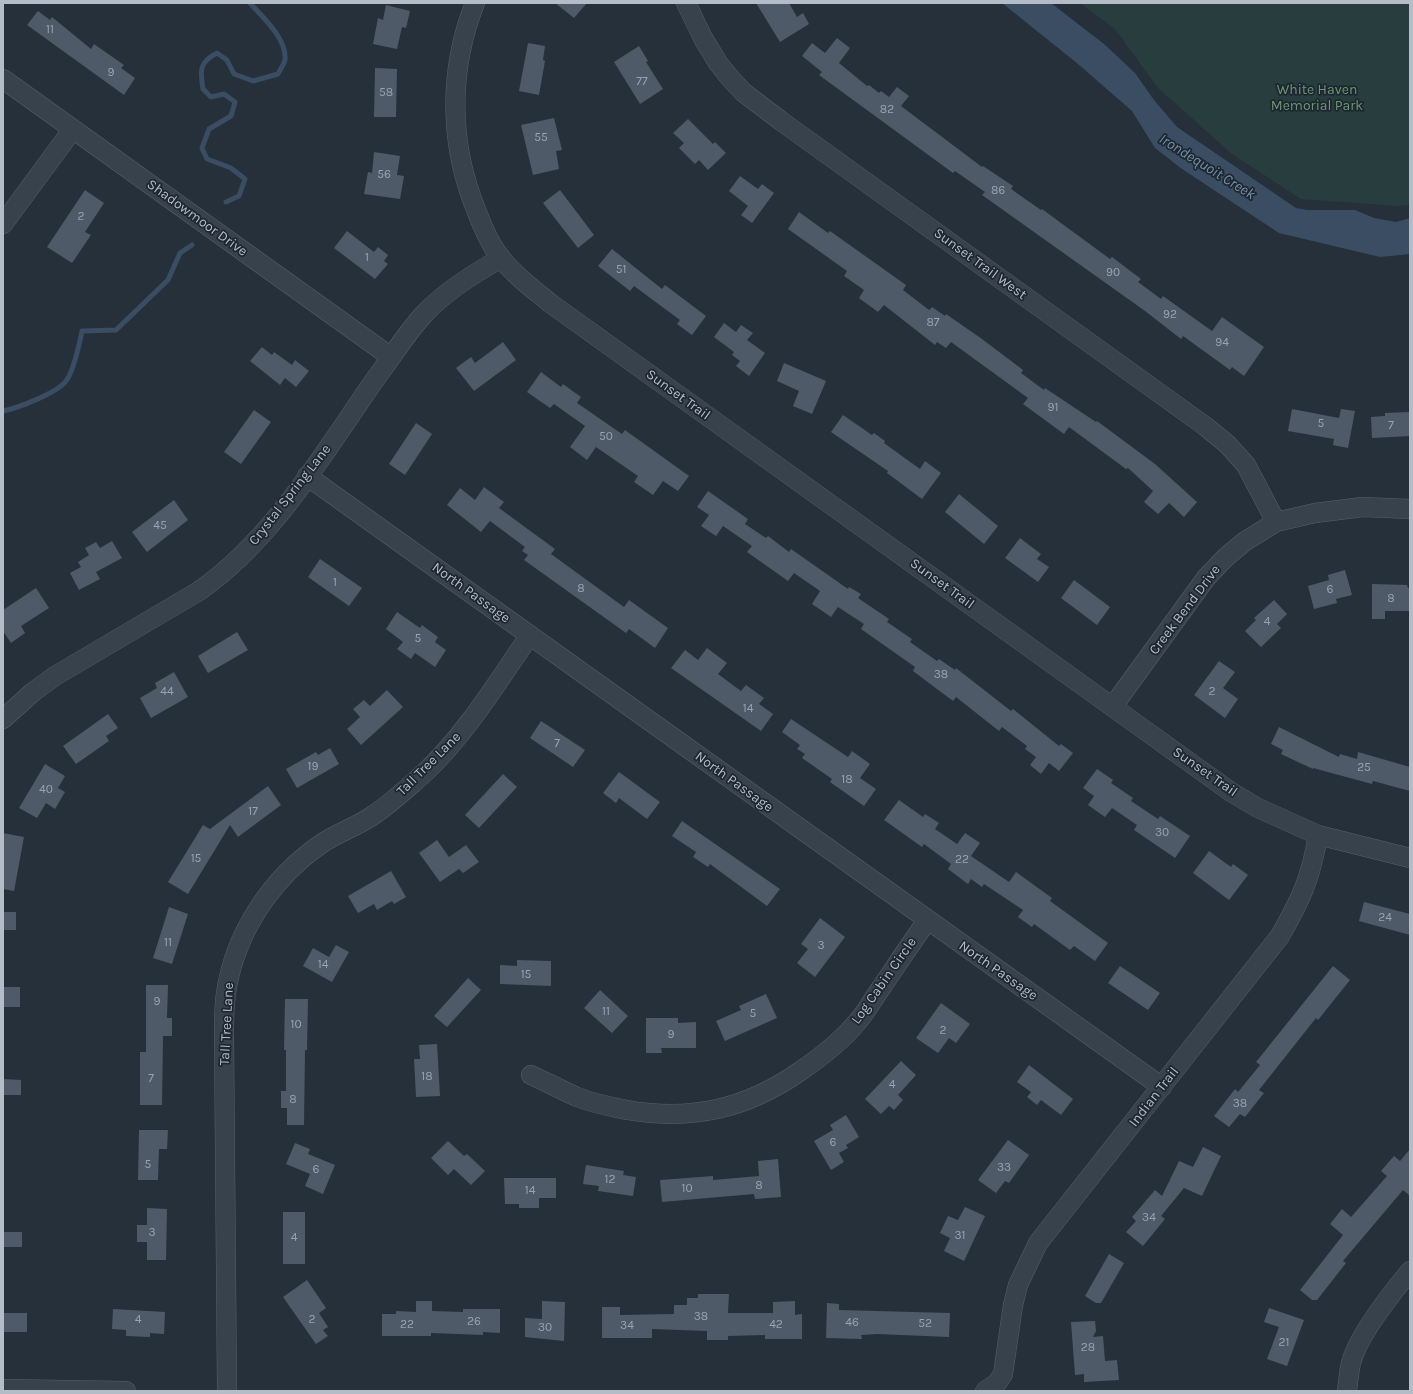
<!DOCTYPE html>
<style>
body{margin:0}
#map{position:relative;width:1413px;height:1394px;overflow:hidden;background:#25303b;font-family:Karla,sans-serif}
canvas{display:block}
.frame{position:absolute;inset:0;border:4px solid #b4bdc7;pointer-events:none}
</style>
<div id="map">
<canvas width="1413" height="1394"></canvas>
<div class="frame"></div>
</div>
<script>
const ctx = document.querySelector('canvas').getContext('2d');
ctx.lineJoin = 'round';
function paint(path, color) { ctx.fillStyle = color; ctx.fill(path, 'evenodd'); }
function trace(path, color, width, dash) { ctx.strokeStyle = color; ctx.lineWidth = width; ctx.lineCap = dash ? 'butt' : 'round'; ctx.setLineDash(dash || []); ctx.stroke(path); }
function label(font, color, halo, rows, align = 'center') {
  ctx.font = font + ' Karla,sans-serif'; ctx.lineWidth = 3.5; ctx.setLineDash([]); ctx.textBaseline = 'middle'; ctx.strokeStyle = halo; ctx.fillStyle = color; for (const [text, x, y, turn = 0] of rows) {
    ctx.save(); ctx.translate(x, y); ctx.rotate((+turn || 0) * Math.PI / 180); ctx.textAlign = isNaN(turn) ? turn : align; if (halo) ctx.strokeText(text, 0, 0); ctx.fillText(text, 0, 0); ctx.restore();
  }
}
const green = new Path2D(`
 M1080 3H1410V205L1398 206 1301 199 1232 154 1158 88 1115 29Z`);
const water = new Path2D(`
 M1002 3H1051L1104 44 1135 73 1154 100 1177 127 1296 208 1307 210H1355L1374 218 1396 222 1410 218V254L1380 257 1279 233 1182 169 1155 148 1132 111 1078 64Z`);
const stream = new Path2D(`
 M226 202 239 196 245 179 231 168 207 159 202 148 209 129 231 116 235 102 224 94 211 97 203 89C200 71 199 62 217 53L227 60 234 74 253 81 278 74C280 70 284 64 285 60 287 38 263 18 250 3
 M3 411C18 408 57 393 66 381 73 373 80 342 82 331L116 330 168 280 180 253 192 245`);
const building = new Path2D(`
 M555 3H587L574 18Z
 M756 3H789L797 17 803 13 809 24 780 42Z
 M386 5 410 11 406 28 402 27 397 49 373 44 378 18 383 20Z
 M38 11 50 20 52 17 91 49 94 44 124 65 121 68 135 78 124 95 27 25Z
 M837 38 850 48 839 63 867 86 869 85 879 93 881 91 889 97 897 87 909 96 901 106 982 167 983 166 1013 186 1011 189 1041 210 1042 209 1110 259 1112 257 1141 279 1138 282 1161 299 1163 296 1212 331 1222 317 1264 347 1244 376 1232 367 1230 370 1183 336 1181 339 1145 311 982 195 985 192 955 171 953 173 819 75 822 72 802 56 812 43 825 53Z
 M528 43 545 46 543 60 545 61 539 95 519 91Z
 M639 46 648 61 646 62 663 89 640 104 614 62Z
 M375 68 397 69 396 117H374Z
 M554 118 562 150 556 151 559 169 533 175 521 125Z
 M688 119 713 144 715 142 726 153 708 170 699 160 695 164 679 148 684 143 673 133Z
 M374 152 400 156 397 175 404 176 400 199 364 194 368 172 372 173Z
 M740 176 758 189 762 184 774 193 752 223 741 215 748 206 729 191Z
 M85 190 104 203 85 232 91 235 72 263 47 247Z
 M560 190 594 235 578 248 543 203Z
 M799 212 828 233 830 231 906 285 903 290 929 310 932 307 945 316 946 314 982 339 1023 370 1021 373 1044 390 1045 388 1096 422 1097 421 1155 464 1197 502 1184 517 1169 503 1158 514 1144 502 1153 491 1128 468 1126 469 1069 427 1064 434 1023 404 1028 398 951 342 946 348 937 342 935 345 884 305 878 312 859 298 864 290 844 276 847 271 788 229Z
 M347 231 374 252 378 247 388 255 384 261 388 264 375 279 334 248Z
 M612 249 662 289 665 285 706 316 692 335 677 324 680 320 634 286 630 291 598 266Z
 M724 323 736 332 741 325 753 333 747 340 765 353 749 376 736 366 740 361 732 355 734 352 714 337Z
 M503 342 516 360 474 391 456 368 471 357 475 363Z
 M262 347 272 355 274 352 292 365 295 360 309 371 296 387 285 378 280 385 250 361Z
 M784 363 826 381 812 414 793 406 799 391 777 381Z
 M541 372 561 387 563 384 581 397 577 403 622 434 625 430 689 476 678 491 663 481 653 495 634 482 638 476 596 447 587 460 570 447 585 426 554 404 550 408 527 392Z
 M1292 409 1339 418 1341 409 1355 411 1348 448 1333 445 1334 439 1288 431Z
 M254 410 271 422 241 464 224 452Z
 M1410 412V436L1372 438 1371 417 1385 416V413Z
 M843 415 872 435 874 433 885 441 884 443 920 469 925 461 941 473 922 499 887 473 888 471 831 432Z
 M416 423 432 434 405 475 389 464Z
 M484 487 504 502 499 508 555 549 551 554 624 607 629 600 668 628 655 648 629 629 626 633 524 560 528 555 522 551 525 547 490 521 481 532 447 505 460 488 475 500Z
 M708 491 748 519 745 524 766 538 768 536 789 552 791 549 848 589 849 587 861 594 858 598 889 619 887 622 912 639 910 642 937 661 939 659 955 670 956 668 1011 711 1013 709 1059 746 1061 744 1073 753 1059 771 1049 763 1041 774 1030 765 1036 757 1025 749 1027 746 1002 727 999 731 956 697 953 701 913 671 915 667 861 629 864 624 838 607 831 617 812 604 820 591 794 573 788 581 747 552 752 546 723 526 716 536 701 526 709 515 697 507Z
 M959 494 998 526 984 544 945 512Z
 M174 500 188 520 147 552 132 532Z
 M1020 538 1041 554 1037 559 1049 567 1038 582 1005 558Z
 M112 541 122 558 96 572 100 579 79 590 70 573 81 567 78 562 89 555 85 548 96 542 100 548Z
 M320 559 362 588 349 606 308 577Z
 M1345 570 1352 595 1336 599 1337 603 1314 609 1308 586 1329 580 1328 575Z
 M1074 580 1110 607 1097 625 1061 598Z
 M1372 584 1407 585 1408 588H1410V611H1385V619H1372Z
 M36 588 49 608 21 626 25 633 11 643 3 631V610Z
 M1274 600 1287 614 1277 624 1281 628 1261 647 1245 631 1256 620 1254 618Z
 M397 612 420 628 422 625 438 637 435 642 446 650 435 667 415 653 411 659 397 649 403 642 386 629Z
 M237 632 248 650 208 673 198 656Z
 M707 648 727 663 718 674 741 691 746 685 764 698 759 704 773 714 761 731 671 668 685 650 698 660Z
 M1219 661 1235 672 1223 688 1238 699 1225 718 1194 695Z
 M174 672 188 697 151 718 140 698 157 688 155 683Z
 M387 690 403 707 361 745 347 729 360 717 353 709 364 700 370 706Z
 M108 714 118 728 106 736 109 741 76 764 63 746Z
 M791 719 848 757 852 751 870 764 860 778 876 789 864 806 830 782 832 779 802 758 805 754 797 749 800 745 782 732Z
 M541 721 585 750 573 767 530 738Z
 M1279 727 1339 757 1340 754 1357 759 1358 752 1410 767V791L1373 781 1372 784 1313 768V769L1281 754 1283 750 1271 744Z
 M330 748 339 764 297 788 286 769 316 752 318 755Z
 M45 764 65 776 58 788 65 792 55 809 46 803 37 818 19 808Z
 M1097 769 1113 780 1111 783 1133 798 1131 801 1158 819 1160 816 1190 836 1175 858 1134 830 1137 825 1112 808 1105 817 1088 805 1094 796 1083 788Z
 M619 772 660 802 647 819 619 798 616 803 603 793Z
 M503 774 517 787 479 828 465 815Z
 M268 786 281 805 238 837 230 825 188 894 168 882 203 825 210 829Z
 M899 800 923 817 925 814 939 823 935 829 957 844 965 833 980 843 971 856 1009 882 1016 872 1052 898 1050 901 1108 943 1095 961 1074 946 1070 950 1034 924 1032 927 1018 917 1023 910 984 884 982 887 971 879 968 884 948 869 951 864 924 844 922 847 884 820Z
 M682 821 780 889 767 906 710 864 708 867 693 857 696 852 672 836Z
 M3 833 24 837 14 891 3 889Z
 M437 840 449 857 466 845 479 862 463 873 459 869 440 882 419 853Z
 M1209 851 1231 867 1233 864 1248 875 1229 900 1193 873Z
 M391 871 406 897 394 904 392 901 377 910 374 904 358 913 348 896Z
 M1364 902 1410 914V935L1359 921Z
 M169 907 188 914 172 964 153 958Z
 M3 912H16V930H3Z
 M820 918 845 937 815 977 797 963 808 949 801 944Z
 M336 945 349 952 332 982 303 966 313 948 329 957Z
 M517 960 551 961V986L500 984V965L517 966Z
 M1120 966 1160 993 1148 1010 1108 983Z
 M1333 966 1350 980 1318 1020 1316 1018 1259 1090 1264 1093 1245 1117 1240 1114 1229 1127 1214 1116 1235 1089 1238 1092 1260 1065 1256 1062Z
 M468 978 481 990 447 1027 434 1016Z
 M146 985H168L167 1018H172V1036H163L162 1105H140V1052H146Z
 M3 987H20V1007H3Z
 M600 990 628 1016 612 1033 584 1008Z
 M766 994 777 1018 725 1041 716 1021 741 1010 739 1006Z
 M285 999H308L307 1050H305L304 1125H287V1108H281V1091H286V1050H284Z
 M941 1003 970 1024 956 1043 949 1038 938 1053 916 1038Z
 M646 1018H678V1023L696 1022V1048H661L662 1053H646Z
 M437 1044 440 1096 416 1097 414 1059H420L419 1045Z
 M901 1061 916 1075 898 1095 903 1100 894 1110 889 1106 881 1114 865 1099Z
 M1029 1065 1073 1099 1061 1115 1041 1100 1037 1105 1027 1097 1031 1092 1017 1082Z
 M3 1079 21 1080V1095H3Z
 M846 1115 859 1137 846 1145 848 1148 839 1153 844 1162 831 1170 814 1141 833 1130 830 1125Z
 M139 1130H168L167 1149H159L158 1180H138Z
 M1008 1140 1029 1155 1009 1183 1005 1181 996 1193 978 1180Z
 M448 1141 464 1156 467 1154 485 1171 471 1185 454 1169 448 1175 431 1158Z
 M295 1143 310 1149 308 1154 335 1165 323 1194 305 1186 310 1174 286 1164Z
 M1203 1147 1221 1156 1202 1196 1184 1188 1161 1216 1165 1219 1143 1246 1126 1232 1136 1221 1132 1217 1155 1190 1162 1196 1179 1161 1193 1167Z
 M1410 1149V1196L1403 1190 1343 1261 1346 1263 1317 1300H1312L1300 1290 1343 1235 1330 1224 1342 1209 1351 1217 1387 1176 1381 1171 1394 1156 1400 1161Z
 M778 1159 781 1197 755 1199 754 1194 662 1202 660 1180 713 1176V1180L759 1176 758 1161Z
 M586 1165 624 1171 623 1175 636 1177 633 1196 598 1191 599 1186 583 1184Z
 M504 1178H556V1198H539V1208H519V1204H505Z
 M965 1207 985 1216 964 1261 944 1251 950 1238 940 1233 948 1216 958 1220Z
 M147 1208 167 1209 166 1260H147V1242H137V1225H147Z
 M283 1212H305V1264H283Z
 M3 1232H22V1247H3Z
 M1109 1254 1124 1263 1101 1303H1096L1085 1296Z
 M307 1280 326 1308 319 1313 328 1327 323 1330 328 1336 316 1344 283 1297Z
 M698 1294H729L728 1313H773V1302L795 1301V1315L802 1314V1339H765V1335L728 1336V1340H707V1331L652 1329V1338H602V1307H620V1315L674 1314V1305H687V1298H698Z
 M416 1301H432V1311L463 1312V1309H500V1333L483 1332V1335L431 1333V1336H382V1314H396V1311L416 1312Z
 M542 1301 565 1302 564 1341 525 1337V1318L542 1319Z
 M827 1303 839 1304V1310L950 1313 949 1337 877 1334 861 1335 862 1339 826 1338Z
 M1269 1308 1304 1320 1287 1366 1267 1359 1279 1327 1264 1322Z
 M113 1309 165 1312 164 1334 150 1333V1337L126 1336V1330L112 1329Z
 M3 1313H27V1332H3Z
 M1095 1321 1096 1331 1093 1337 1103 1336 1105 1361 1117 1360 1119 1380 1084 1382V1374L1075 1375 1071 1322Z`);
const minor = new Path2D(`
 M475 3C448 71 449 145 477 212 483 228 490 245 501 258 514 275 533 289 550 303L1231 792 1258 808 1318 835 1410 858
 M686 3 703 38 718 63 730 78 743 92 781 121 1205 426 1227 444 1246 465 1276 522
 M3 79 391 357
 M3 224 73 129
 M307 476 1162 1087
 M1113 706 1206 578 1225 558 1244 542 1276 522 1315 513 1363 507 1410 509
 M3 719 33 692 55 676 199 591C273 540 325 451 376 378 392 357 407 332 425 313 447 290 474 274 501 258
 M531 1075C546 1082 562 1090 577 1097 593 1103 611 1107 627 1110 691 1121 746 1109 799 1072 821 1057 842 1041 858 1021 867 1011 873 999 881 988 896 966 911 943 927 921
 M3 1389 126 1391
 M227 1391 224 1035C224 1021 224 1006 226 993 235 932 272 878 321 844 337 833 356 827 372 816 389 805 405 790 421 776 465 736 496 684 530 635
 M985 1391 997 1383 1003 1374 1013 1305 1018 1285 1038 1243 1280 936C1301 899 1311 878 1318 835
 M1347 1391C1348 1382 1349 1372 1351 1363 1358 1335 1391 1294 1410 1271`);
const numberNames = [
 ["11",50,30],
 ["9",111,73],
 ["77",642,82],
 ["58",386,93],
 ["82",887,110],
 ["55",541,138],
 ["56",384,175],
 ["86",998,191],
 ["2",81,217],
 ["1",367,258],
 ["51",621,270],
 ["90",1113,273],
 ["92",1170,315],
 ["87",933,323],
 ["94",1222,343],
 ["91",1053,408],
 ["5",1321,424],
 ["7",1391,426],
 ["50",606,437],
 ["45",160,526],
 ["1",335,583],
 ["8",581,589],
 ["6",1330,590],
 ["8",1391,599],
 ["4",1267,622],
 ["5",418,639],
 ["38",941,675],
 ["44",167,692],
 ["2",1212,692],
 ["14",748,709],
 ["7",557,744],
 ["19",313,767],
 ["25",1364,768],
 ["18",847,780],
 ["40",46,790],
 ["17",253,812],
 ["30",1162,833],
 ["15",196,859],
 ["22",962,860],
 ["24",1385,918],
 ["11",168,943],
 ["3",821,946],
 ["14",323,965],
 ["15",526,975],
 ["9",157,1002],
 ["11",606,1012],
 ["5",753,1014],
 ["10",296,1025],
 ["2",943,1031],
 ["9",671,1035],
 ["18",427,1077],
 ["7",151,1079],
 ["4",892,1085],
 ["8",293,1100],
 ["38",1240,1104],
 ["6",833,1143],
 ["5",148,1165],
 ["33",1004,1168],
 ["6",316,1170],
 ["12",610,1180],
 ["8",759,1186],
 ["10",687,1189],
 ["14",530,1191],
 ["34",1149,1218],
 ["3",152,1233],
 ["31",960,1236],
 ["4",294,1238],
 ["38",701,1317],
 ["4",138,1320],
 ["2",312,1320],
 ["26",474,1322],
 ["46",852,1323],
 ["52",925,1324],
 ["22",407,1325],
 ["42",776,1325],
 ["34",627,1326],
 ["30",545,1328],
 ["21",1284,1343],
 ["28",1088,1348]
];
const parkNames = [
 ["White Haven",1317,90],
 ["Memorial Park",1317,106]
];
const streetNames = [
 ["Shadowmoor Drive",197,218,36],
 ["Sunset Trail West",980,264,36],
 ["Sunset Trail",678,395,36],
 ["Crystal Spring Lane",290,495,-52],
 ["Sunset Trail",942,584,36],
 ["North Passage",471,593,36],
 ["Creek Bend Drive",1185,610,-53],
 ["Tall Tree Lane",429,764,-45],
 ["Sunset Trail",1205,772,35],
 ["North Passage",734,782,36],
 ["North Passage",998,971,35],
 ["Log Cabin Circle",884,981,-55],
 ["Tall Tree Lane",227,1024,-87],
 ["Indian Trail",1154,1097,-52]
];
const waterNames = [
 ["Irondequoit Creek",1207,167,32]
];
paint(green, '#283d3d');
paint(water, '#3a4d62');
trace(stream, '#3a4d62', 5);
paint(building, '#4e5a67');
trace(minor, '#56606a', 20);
trace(minor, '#38424c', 19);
label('12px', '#9aa4af', null, numberNames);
label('14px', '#6d9773', '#1e2731', parkNames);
label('14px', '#b4bdc7', '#1e2731', streetNames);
label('italic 15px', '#768fa9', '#1e2731', waterNames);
</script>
